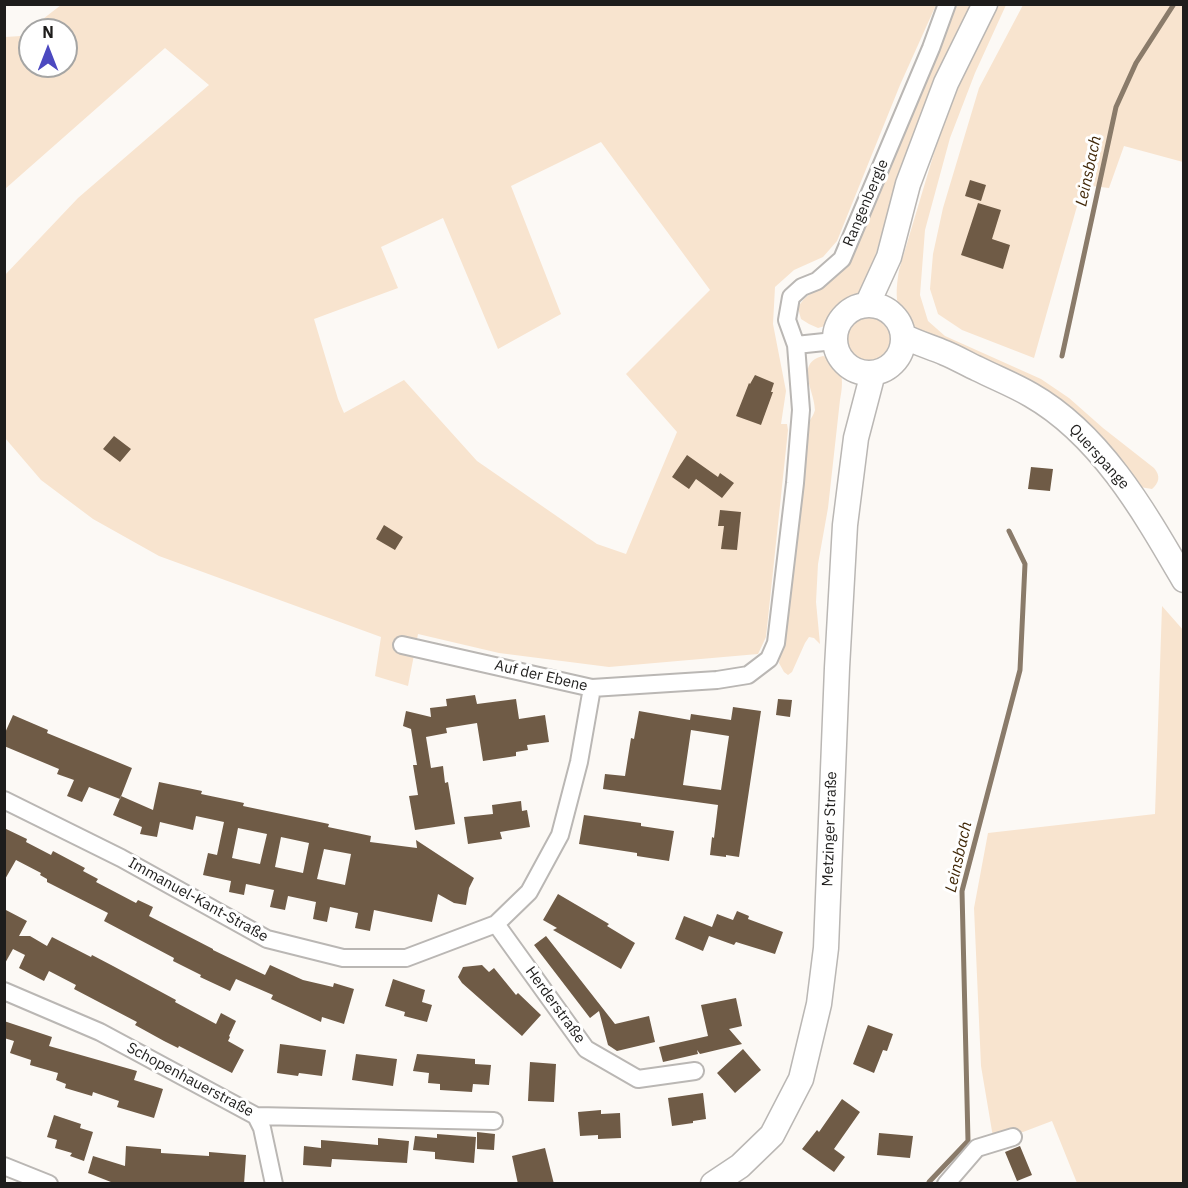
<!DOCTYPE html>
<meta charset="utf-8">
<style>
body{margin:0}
#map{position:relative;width:1188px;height:1188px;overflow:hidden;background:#fcf9f5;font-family:"IBM Plex Sans",sans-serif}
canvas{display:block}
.frame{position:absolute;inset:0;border:6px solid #1e1d1c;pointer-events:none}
.north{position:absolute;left:18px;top:18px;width:60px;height:60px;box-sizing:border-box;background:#fff;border:2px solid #a5a5a4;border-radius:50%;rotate:0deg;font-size:16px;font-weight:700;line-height:24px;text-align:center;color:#1e1d1c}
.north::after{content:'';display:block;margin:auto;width:21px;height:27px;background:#4c49c0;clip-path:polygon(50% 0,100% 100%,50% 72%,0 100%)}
</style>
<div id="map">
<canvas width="1188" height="1188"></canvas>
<div class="frame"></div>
<div class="north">N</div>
</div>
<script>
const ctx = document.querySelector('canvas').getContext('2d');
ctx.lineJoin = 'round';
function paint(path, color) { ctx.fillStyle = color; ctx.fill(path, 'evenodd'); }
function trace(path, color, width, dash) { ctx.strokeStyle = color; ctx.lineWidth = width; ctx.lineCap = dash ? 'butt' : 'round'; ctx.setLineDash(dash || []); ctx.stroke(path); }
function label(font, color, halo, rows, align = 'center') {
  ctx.font = font + ' "IBM Plex Sans",sans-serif'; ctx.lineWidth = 6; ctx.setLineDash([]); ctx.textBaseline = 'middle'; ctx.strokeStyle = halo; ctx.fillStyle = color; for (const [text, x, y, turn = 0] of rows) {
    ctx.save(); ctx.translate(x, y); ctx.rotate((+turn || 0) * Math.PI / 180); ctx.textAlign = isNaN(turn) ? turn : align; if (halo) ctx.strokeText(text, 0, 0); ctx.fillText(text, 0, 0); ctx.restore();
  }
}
const green = new Path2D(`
 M61 5H936L900 85 837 241 823 257 794 270 775 287 773 324 786 391 781 424H787L788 430 766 637 758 654 609 667 499 653 418 634 408 686 375 676 381 637 159 556 93 519 41 480 5 438 4 276 78 198 209 85 165 48 5 189V37L21 36ZM30 30H66V66H30ZM601 142 710 290 626 374 677 432 626 554 597 544 477 461 404 380 344 413 338 399 314 319 398 288 381 247 443 218 498 349 561 314 511 186Z
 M957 5H972L904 160 874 260 863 291 856 297 843 305 837 310 825 326 818 328 809 324 801 319 798 308C805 293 819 290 831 281 840 275 845 268 851 259Z
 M993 5H1006L975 73 950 138 925 230 920 295 928 321 945 336 1041 379 1069 398 1103 428 1154 468C1161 476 1159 483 1152 489L1140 487 1089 424 911 331C908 323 902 317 899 309 895 296 897 283 899 270L937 143 961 75Z
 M1023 5H1183V162L1124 146 1109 188 1083 185 1034 358 962 330 938 314 930 289 933 254 943 208 979 88Z
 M848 339a21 21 0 1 1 42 0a21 21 0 1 1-42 0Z
 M823 356C844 362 844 381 840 400L828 508 818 564 816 602 820 644 814 638 809 637 805 643 792 672 788 675 784 672 779 663 793 573 808 423C811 419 814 414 815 410 815 391 794 363 823 356Z
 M1162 606 1184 631 1183 1183H1077L1052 1121 994 1143 981 1066 974 908 988 833 1155 814Z`);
const stream = new Path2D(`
 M1062 356 1116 107 1136 63 1174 4
 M929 1182 968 1141 962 891 1020 670 1025 564 1009 531`);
const building = new Path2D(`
 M970 180 986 185 981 201 965 196Z
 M978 203 1001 210 992 239 1010 245 1003 269 961 255Z
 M755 375 774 383 771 392H773L761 425 736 416 749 383 750 384Z
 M114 436 131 449 120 462 103 449Z
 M687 455 718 477 720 473 734 483 722 498 696 479 689 489 672 477Z
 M1031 467 1053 469 1050 491 1028 489Z
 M720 510 741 512 737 550 721 549 724 526H718Z
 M384 525 403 537 395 550 376 539Z
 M475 695 477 704 516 699 519 719 545 715 549 742 527 745 528 750 516 752V756L483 761 477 723 446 728 447 733 426 737 431 768 443 766 445 783 448 782 455 824 415 830 409 796 418 795 413 765H417L411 729 403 726 406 711 431 717 430 708 447 706 446 699Z
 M778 699 792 700 790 717 776 715Z
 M733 707 761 711 739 857 726 855V857L710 855 712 837 714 838 718 805 603 789 605 774 625 776 631 738 634 739 639 711 690 720 691 714 731 720ZM691 730 729 736 721 790 683 785Z
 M13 715 48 730 47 733 132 768 120 799 89 787 82 802 67 796 74 780 57 774 59 769 4 746V735Z
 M159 782 202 791 201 794 244 803 243 806 329 824 328 827 371 836 370 842 417 848 416 840 474 878 469 888 466 905 454 903 438 894 432 922 374 910 370 931 355 928 358 913 330 907 327 922 313 919 316 902 288 896 285 910 270 907 274 890 246 884 244 895 229 892 231 881 203 875 208 853 217 855 224 822 196 816 193 830 160 822 157 837 140 834 142 827 113 815 121 796 153 810ZM238 828 267 834 260 864 232 858ZM281 837 309 843 303 873 275 867ZM324 849 351 854 345 885 317 879Z
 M521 801 522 811 527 810 530 827 500 832 502 839 468 844 464 817 493 814 492 805Z
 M584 815 641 823V826L674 831 669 861 637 856V853L579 844Z
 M4 828 27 839 26 842 51 855 53 851 85 868 83 871 98 879 96 882 136 903 138 900 153 907 149 916 213 949V950L265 975 270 965 303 980 333 987 334 983 354 989 344 1024 322 1017 321 1022 271 999 273 995 236 979 230 991 200 977 201 975 173 961 174 958 104 921 108 913 47 882V879L40 875 41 873 16 860 4 881Z
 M558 894 609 924 607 926 635 943 621 969 553 930 557 928 543 920Z
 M4 909 27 921 19 936H30L47 946 52 937 91 957 92 955 113 966 176 1000 175 1002 216 1024 221 1013 236 1021 229 1036 230 1037 228 1041 244 1050 232 1073 179 1046 178 1048 164 1041 135 1025 137 1022 74 989 76 985 49 971 44 981 19 968 25 955 13 949 4 965Z
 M737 911 749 916 748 919 783 932 775 954 736 942 734 945 709 936 703 951 675 939 684 916 712 927 717 914 733 920Z
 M546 936 615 1024 649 1016 655 1042 617 1051 608 1045 599 1011 590 1018 534 945Z
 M482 965 489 972 494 968 516 995 518 993 541 1015 522 1036 462 983 458 977 463 967Z
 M393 979 425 990 422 1002 432 1005 427 1022 404 1016 405 1012 385 1006Z
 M736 998 742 1026 729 1029 742 1044 700 1054 697 1050 698 1054 663 1062 659 1047 708 1036 701 1005Z
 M4 1021 52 1037 49 1046 137 1071 134 1080 163 1089 154 1118 117 1107 119 1101 93 1092 92 1096 65 1088 66 1084 56 1080 58 1073 30 1065 31 1060 10 1053 14 1041 4 1038Z
 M868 1025 893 1034 887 1051 883 1050 874 1073 853 1064Z
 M280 1044 326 1050 322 1076 299 1073 298 1076 277 1073Z
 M743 1049 761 1070 735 1093 717 1073Z
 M356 1054 397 1059 393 1086 352 1080Z
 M417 1054 475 1059V1064L491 1065 489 1085 473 1084 472 1092 440 1090V1084L428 1083 429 1073 413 1071Z
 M530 1062 556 1064 554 1102 528 1101Z
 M703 1093 706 1119 693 1121V1123L672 1126 668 1098Z
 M842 1099 860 1112 834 1149 845 1157 834 1172 802 1149 817 1130 819 1132Z
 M601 1110V1114L620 1113 621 1138 598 1139V1135L580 1136 578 1112Z
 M54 1115 81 1124 80 1128 93 1132 84 1161 70 1156 72 1153 55 1148 57 1140 47 1137Z
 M477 1132 495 1134 494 1150 477 1149Z
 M879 1133 913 1136 910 1158 877 1155Z
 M437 1134 476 1137 474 1163 435 1159V1152L413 1150 415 1136 437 1138Z
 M378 1138 409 1141 407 1163 332 1159 331 1167 303 1165 304 1146 321 1148V1140L378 1145Z
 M126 1146 161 1149V1153L209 1156V1152L246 1155 244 1184H116L88 1173 93 1156 125 1166Z
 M1020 1146 1032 1175 1017 1181 1005 1152Z
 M545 1148 554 1184H518L512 1156Z`);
const minor = new Path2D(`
 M796 345 834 341
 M402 645 592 688 717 680 748 675 769 659 776 643 795 483 801 410 796 345 787 320 791 297 802 287 817 281 842 259 931 48 947 4
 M4 800 121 858 267 939 343 958H406L496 924 529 892 560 835 579 762 592 688
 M496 924 586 1049 638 1079 695 1071
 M4 991 100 1032 256 1116 494 1121
 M256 1116 262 1128 274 1184
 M4 1166 49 1184
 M946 1184 977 1148 1013 1137`);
const secondary = new Path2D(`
 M835 339a34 34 0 1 1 68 0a34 34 0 1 1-68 0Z
 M867 305 889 257 908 184 946 83 985 4
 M903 336C917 343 931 347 945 353 957 358 967 364 978 369 996 378 1014 385 1031 395 1101 435 1145 513 1184 580
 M713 1184 740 1166 772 1135 801 1079 819 1004 826 948 837 668 845 525 856 438 873 373`);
const streetNames = [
 ["Rangenbergle",866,203,-67],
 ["Querspange",1099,457,48],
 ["Auf der Ebene",541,676,13],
 ["Metzinger Straße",830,829,-88],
 ["Immanuel-Kant-Straße",198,900,29],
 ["Herderstraße",555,1005,54],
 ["Schopenhauerstraße",190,1080,28]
];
const waterNames = [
 ["Leinsbach",1089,171,-78],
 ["Leinsbach",959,857,-77]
];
paint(green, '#f8e4cf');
trace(stream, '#8a7b6a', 5);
paint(building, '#6f5b46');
trace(minor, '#bab7b4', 20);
trace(secondary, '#bab7b4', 27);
trace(minor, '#fff', 16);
trace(secondary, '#fff', 24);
label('15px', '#1e1d1c', '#fff', streetNames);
label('italic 16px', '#412808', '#fff', waterNames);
</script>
